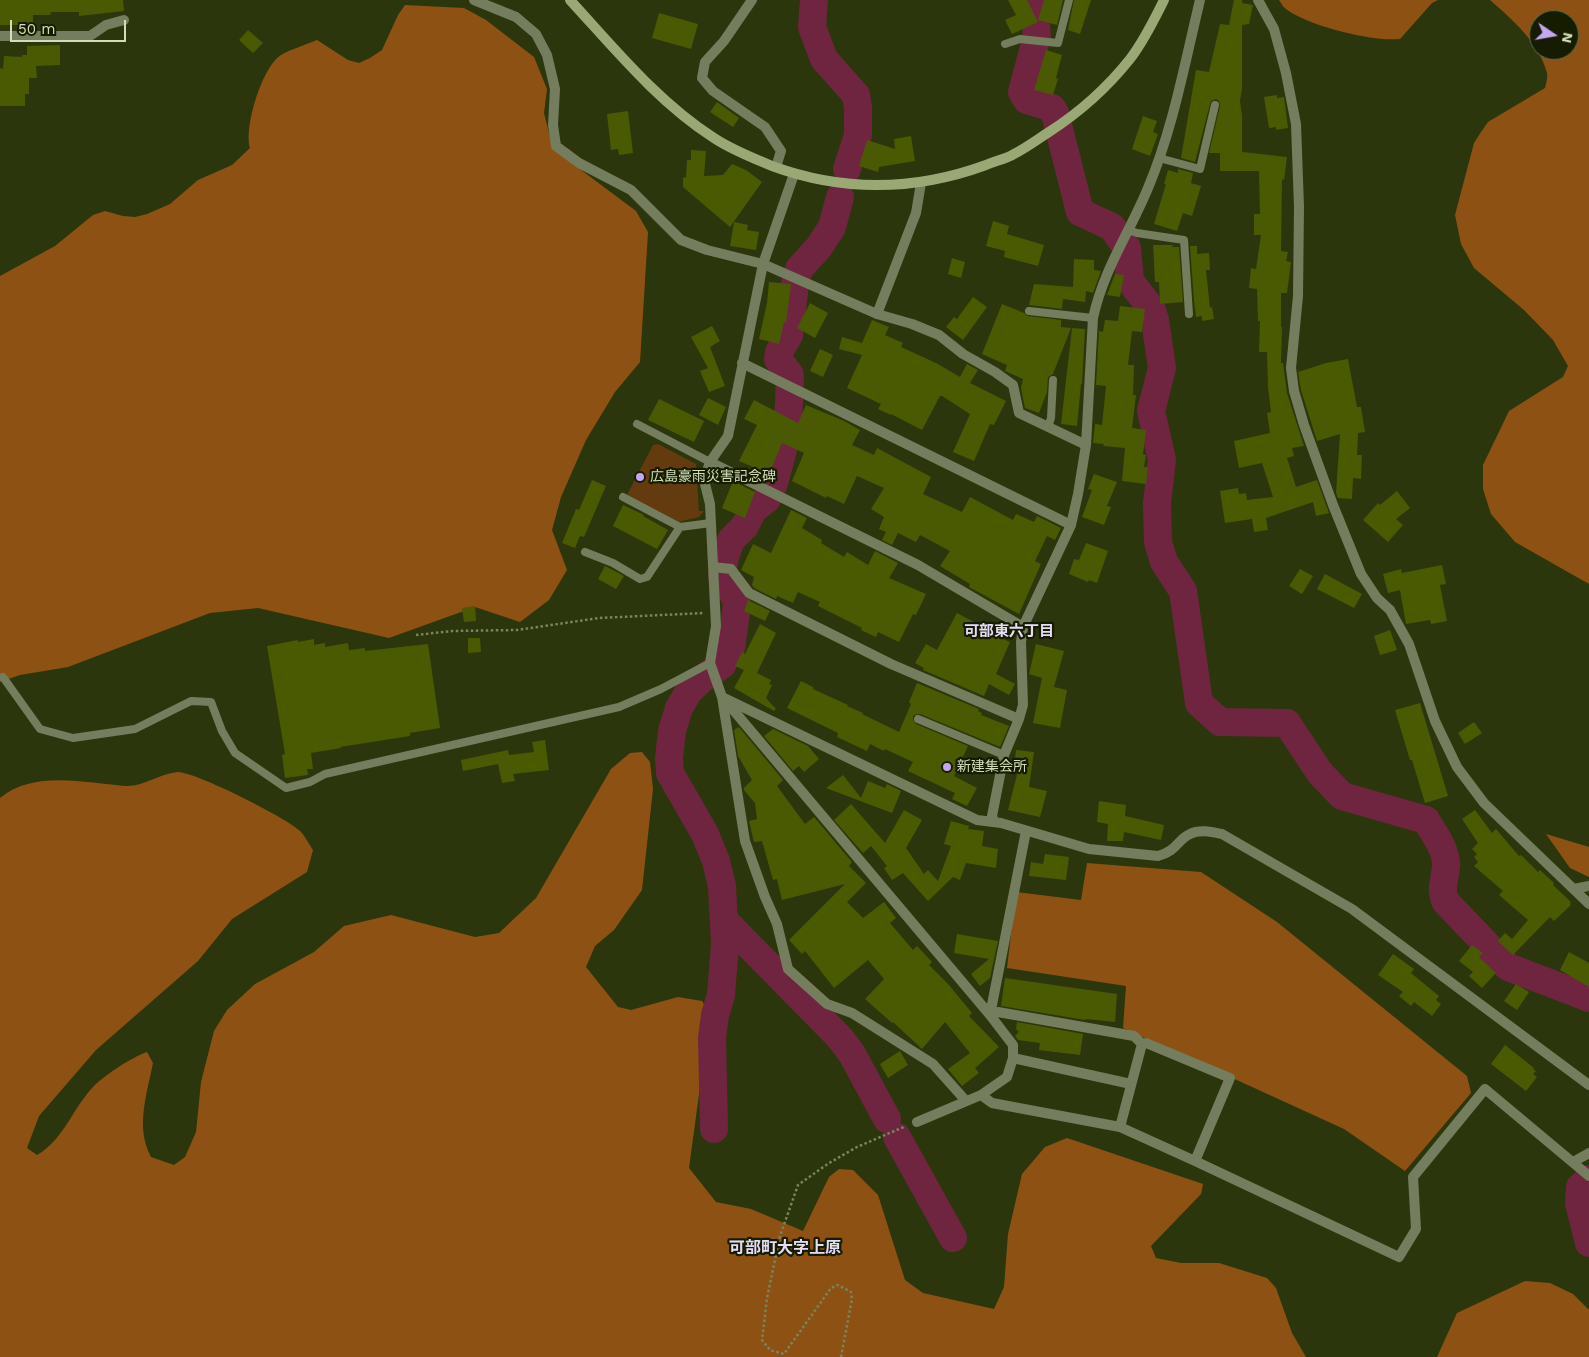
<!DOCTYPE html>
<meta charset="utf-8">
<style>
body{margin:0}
#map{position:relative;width:1589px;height:1357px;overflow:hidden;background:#2c360d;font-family:"Work Sans",sans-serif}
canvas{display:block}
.north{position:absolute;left:1529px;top:10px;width:50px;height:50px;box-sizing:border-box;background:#161c00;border:1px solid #626a4a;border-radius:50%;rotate:102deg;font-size:14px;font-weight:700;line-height:20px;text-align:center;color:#d3deb8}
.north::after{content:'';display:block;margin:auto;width:18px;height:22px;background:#c3a7f2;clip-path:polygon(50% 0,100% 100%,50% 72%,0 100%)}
.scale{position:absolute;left:10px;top:20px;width:116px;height:22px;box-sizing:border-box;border:2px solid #d3deb8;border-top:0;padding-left:6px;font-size:15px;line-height:18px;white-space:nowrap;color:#d3deb8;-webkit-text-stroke:4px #161c00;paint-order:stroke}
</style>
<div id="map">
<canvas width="1589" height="1357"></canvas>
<div class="north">N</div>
<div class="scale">50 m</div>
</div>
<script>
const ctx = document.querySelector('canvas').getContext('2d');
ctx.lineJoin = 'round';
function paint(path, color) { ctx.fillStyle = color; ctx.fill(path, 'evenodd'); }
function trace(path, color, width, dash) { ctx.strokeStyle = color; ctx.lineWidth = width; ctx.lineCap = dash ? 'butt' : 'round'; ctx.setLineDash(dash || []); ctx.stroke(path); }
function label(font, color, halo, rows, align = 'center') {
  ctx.font = font + ' "Work Sans","Noto Sans JP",sans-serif'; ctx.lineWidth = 4.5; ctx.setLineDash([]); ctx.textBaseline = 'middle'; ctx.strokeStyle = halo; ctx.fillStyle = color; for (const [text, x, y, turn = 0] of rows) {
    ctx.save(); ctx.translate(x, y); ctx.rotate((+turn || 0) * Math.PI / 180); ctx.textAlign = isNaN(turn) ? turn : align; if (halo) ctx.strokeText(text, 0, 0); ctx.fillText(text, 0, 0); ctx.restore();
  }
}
const green = new Path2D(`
 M658 444 696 464 699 511H704L699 517 679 522 627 495 653 445Z`);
const forest = new Path2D(`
 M1279 0H1438L1432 3 1400 39C1373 42 1308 26 1286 9 1283 7 1281 3 1279 0Z
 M1490 0H1589V584L1515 542 1491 514 1483 489V465L1509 411 1563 377 1568 366 1553 340 1524 310 1474 268 1461 244 1455 215 1474 143 1481 132 1488 122 1545 88C1546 84 1548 78 1547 73 1539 43 1513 20 1490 0ZM1539 20H1569V50H1539Z
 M405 5 464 8 486 20 534 57 547 89 544 113 553 149 636 211 648 232 640 362 615 392 586 440 561 497 552 530 567 570 549 600 520 622 475 607 389 638 258 608 210 613 68 667 20 675 0 682V276L55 246 93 215 105 211 123 216 135 217 147 214 170 204 198 180 232 165 250 148C244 127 262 67 281 55 291 49 306 45 317 40L348 60 359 63 370 58 382 50 398 15Z
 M642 752 650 762 653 789 642 890 614 930 595 946 586 967 618 1007 631 1010 678 997 702 1001 710 1013 689 1168 716 1202 751 1209 803 1231 829 1177 839 1169 853 1170 878 1195 905 1280 923 1293 994 1309 1004 1287 1008 1234 1022 1174 1045 1147 1067 1138 1203 1184 1201 1194 1151 1246 1156 1258 1181 1263H1219L1267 1278 1276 1288 1292 1333 1306 1357H0V798C34 770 85 783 125 786 143 787 159 774 177 772 194 771 287 818 300 831 305 836 309 844 313 850L307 872 232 919 198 961 96 1050 39 1116 27 1148 37 1155C64 1140 73 1107 94 1086 105 1075 132 1057 147 1052L153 1063C147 1094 135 1127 151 1157L174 1165 185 1157 196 1132 201 1082 214 1031 227 1010 255 984 314 952 344 926 391 915 475 937 499 933 536 898 611 769 630 753Z
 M1546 834 1589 847V877L1570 868Z
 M1087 863 1201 872 1277 922 1467 1076 1471 1093 1405 1171 1344 1129 1123 1028 1126 986 1007 968 1016 892 1081 900Z
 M1525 1281 1550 1283 1573 1294 1589 1310V1357H1437L1457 1313Z`);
const river = new Path2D(`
 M814 0 812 27 824 59 856 95 858 108V135L847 169
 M1037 0 1035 15 1037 36 1022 92 1027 100 1052 108 1055 113 1080 212 1112 227 1127 248 1130 281 1151 308 1155 320 1162 368 1151 411 1162 460 1157 503 1158 542 1164 562 1183 591 1199 703 1220 722 1287 723 1320 773 1342 796 1426 820C1434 834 1447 850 1446 866 1445 882 1440 885 1445 901L1508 967 1589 998
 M724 920 840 1038 852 1054 887 1119
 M714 1129 712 1038 715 1015 721 995 725 944 722 886 716 861 705 834 670 773 669 758 672 731 679 708 689 691 703 678 722 665 731 648 737 605 736 599 722 575 725 557 731 540 745 526 753 510 767 499 774 483 788 431 790 375 778 359 779 352 789 335 795 284 799 269 819 247 832 227 840 197
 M897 1137 953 1238
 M1589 1179 1580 1187 1579 1203 1589 1243`);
const building = new Path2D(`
 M0 0H123L124 11 79 16V12H51L50 15H33V29L18 28V25H0Z
 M1008 0H1027L1038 22 1012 34 1005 20 1016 15Z
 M1044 0H1063L1057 25 1038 20Z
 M1074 0H1091L1080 34 1068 30Z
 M1234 0H1242V3L1253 5 1249 24 1242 25V88L1240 101 1242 116V152L1287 157 1284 180 1282 179 1281 251 1288 252 1286 261 1291 262 1287 293H1281V327H1282L1281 363H1283L1287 393 1304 446 1292 448 1294 456 1287 458 1296 487 1317 480 1329 513 1316 516 1313 502 1266 518 1268 530 1254 532 1252 519 1225 523 1220 491 1238 488 1239 494 1246 493 1247 500 1273 497 1262 463 1239 468 1234 441 1270 433 1267 413 1271 412 1268 387 1267 352H1259L1260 321H1258L1257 289 1249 288 1251 268 1256 269 1261 235H1254V214H1260L1259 171H1220V153H1209L1220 106 1219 101 1216 99 1211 101 1210 104 1195 162 1181 158 1196 70 1209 72 1220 24 1229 25Z
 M659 13 698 24 691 49 652 38Z
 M248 30 263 43 253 53 239 40Z
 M60 45V65L36 66 37 78H29V94H25V106H0V68L3 69 4 56 22 57V55H27V46Z
 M1046 50 1062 55 1056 78 1058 79 1053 95 1034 90Z
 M1277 95V98L1284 97 1288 128 1276 130V127L1269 128 1264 97Z
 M717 102 739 118 733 127 710 112Z
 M628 111 633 153 619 155 618 149 611 150 607 114Z
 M1143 116 1157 121 1153 132 1158 134 1150 156 1132 149Z
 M911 136 915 161 879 167 878 172 859 166 867 140 895 149 894 139Z
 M691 150 706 151 704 176 723 175 732 164 746 170 762 182 730 227 683 187V178L686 177 687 160H691Z
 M1178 169 1193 173 1191 183 1201 186 1192 216 1183 213 1177 231 1154 224 1166 184H1164L1168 170 1178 173Z
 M993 221 1009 226 1007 234 1044 245 1038 266 1004 257 1005 251 986 246Z
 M734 222 748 225 747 230 759 232 756 250 730 246Z
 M1153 245H1173L1172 247H1179L1183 302 1160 304 1159 282H1155Z
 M1190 246H1197V254L1209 253 1210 270H1206L1210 308 1212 307 1214 319 1202 321V316L1196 317 1194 301Z
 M952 258 965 262 961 278 948 274Z
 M1074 259 1094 260V270L1101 271 1093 293 1086 291 1085 302 1063 299 1062 309 1029 305 1034 284 1073 287Z
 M1115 274 1124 275 1120 297 1107 295Z
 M769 282 791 284 786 323 784 322 779 344 759 339 767 303Z
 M973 297 987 307 963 340 946 327 954 317 957 319Z
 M810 303 828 313 815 338 797 328Z
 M1002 304 1024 313 1028 316 1061 320V327L1071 328 1053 374 1048 377 1047 392 1039 413 1025 408 1021 388 1023 379 1005 371 1007 365 982 354Z
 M1120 306 1145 309 1142 332 1132 331 1128 365H1134L1133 395H1136L1132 428 1146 430 1143 454 1146 455 1144 467H1148L1146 484 1122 481 1125 448 1103 446 1104 444 1093 443 1095 424 1102 425 1106 386 1096 385 1099 331 1103 332 1105 320 1118 321Z
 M872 320 889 327 885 335 903 343 901 347 936 363 960 377 967 364 978 370 970 383 1006 401 994 425 990 424 974 461 953 452 970 414 942 396H940L922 430 891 414V415L878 409 881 404 847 388 862 355 839 349 842 337 862 343Z
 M712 326 720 341 710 347 725 386 709 392 700 371 708 368 691 337Z
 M1072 328 1085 329 1082 384H1081L1077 426 1061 424Z
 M820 349 833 355 823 377 810 371Z
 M1348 359 1357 407H1361L1365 432 1358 433 1357 455H1362L1361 479 1353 478 1352 499 1338 498 1336 493 1340 434 1317 441 1301 390 1298 372 1326 363Z
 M708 398 726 407 718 425 699 415Z
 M659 399 704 421 694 442 648 420Z
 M754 400 798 423 806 405 844 421 860 430 852 445 874 455 877 448 931 477 923 494 962 512 970 497 1013 520 1016 514 1034 522 1037 516 1061 528 1055 540 1047 536 1035 561 1041 564 1019 614 969 587 970 584 940 566 950 551 920 535 916 542 898 533 892 545 882 540 886 532 879 529 884 517 871 509 884 488 857 476 844 504 827 496 826 498 792 481 804 453 782 443 769 474 739 461 757 425 744 419Z
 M1094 474 1117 482 1107 506 1111 507 1104 525 1082 517 1092 490 1088 489Z
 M592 480 606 486 584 537 580 536 575 548 562 543 576 509 579 510Z
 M733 481 755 492 745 518 722 508Z
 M1397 491 1410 508 1396 519 1403 525 1388 542 1363 520 1378 503 1380 505Z
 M623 505 644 515 643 516 668 530 657 549 613 526Z
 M791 510 807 518 802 528 822 540 821 543 844 557 847 552 868 565 875 551 898 563 889 578 926 594 916 615 913 614 899 642 878 632 876 637 861 630 862 628 818 606 820 602 798 592 793 603 777 596 776 599 754 588 752 585 754 577 741 570 753 544 771 553Z
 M1086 543 1108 551 1097 583 1089 580 1088 582 1069 574 1074 559 1079 560Z
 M1442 565 1446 584 1440 585 1447 621 1431 624 1430 620 1406 624 1400 590 1388 593 1383 574 1401 569 1402 573Z
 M605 566 624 576 616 589 598 579Z
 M1300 569 1313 576 1302 594 1289 586Z
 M1325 574 1362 594 1354 608 1317 589Z
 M748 600 770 611 765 621 744 611Z
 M475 606 476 621 464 622 462 608Z
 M957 613 974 622 972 626 1010 642 996 674 1015 684 1009 695 989 684 984 696 923 670 924 668 915 663 926 644 937 650Z
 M760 624 776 633 757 673 771 680 769 684 772 685 766 698 776 709 774 711 734 688 744 670 735 666 742 652 745 654Z
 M1390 630 1397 650 1380 655 1374 636Z
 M468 638H480L481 652 468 653Z
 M314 639V645L325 643V647L348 643 349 650 365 648V651L428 644 440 728 410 733V736L340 747 341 748 311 753 313 769H307L308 775 285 778 282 755 285 754 267 646 298 640V642Z
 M1036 644 1064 651 1054 687 1067 690 1060 728 1033 723 1042 678 1029 674Z
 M801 681 813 687V689L848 705 847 706 863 713 862 714 899 732 911 704 909 702 917 683 979 709 978 711 982 713 981 715 1009 726 1000 747 920 714H917L913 716V720L916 724 968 746 954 776 977 788 967 806 952 799 955 793 908 771 913 762 885 749 884 751 870 744 867 751 837 737 838 733 787 708Z
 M1420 703 1448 796 1425 803 1412 760H1410L1395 710Z
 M1474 722 1482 733 1465 744 1458 733Z
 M739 727 783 780 777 786 805 824 814 817 852 862 849 866 866 883 847 902 863 918 884 902 896 918 890 923 913 950 917 946 932 962 929 965 949 985 972 1013 969 1016 999 1047 975 1068 979 1073 962 1086 948 1069 970 1053 945 1022 922 1049 893 1022 892 1023 865 999 884 979 868 960 834 988 805 951 802 954 789 940 845 884 782 900 777 879 773 880 762 841 754 842 749 821 757 819 755 803 744 790V788L752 780 738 756 734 730Z
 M773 729 808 746 819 759 804 772 799 766 793 771 764 736Z
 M545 740 549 770 513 774 515 781 502 783 498 764 463 771 461 760 508 750 509 755 534 752 532 742Z
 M1016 750 1034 752 1029 787 1047 791 1040 817 1008 810 1019 767 1014 766Z
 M843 775 861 798 868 781 885 788 887 784 901 791 892 813 826 788Z
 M1099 801 1126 805 1125 816 1164 825 1161 840 1124 832 1123 841H1107L1108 824 1097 822Z
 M851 804 885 843 904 810 922 820 906 848 924 874 928 870 938 881 951 846 944 844 951 821 969 826 968 829 984 831 982 846 998 849 996 868 966 863 960 880 953 877 928 901 903 873 892 880 884 868 887 866 871 846 863 853 834 820Z
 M1475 810 1492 833 1496 829 1519 856 1521 855 1538 872 1540 870 1554 883 1553 885 1571 902 1570 904 1571 905 1554 921 1550 917 1513 955 1498 941 1505 933 1512 939 1528 920 1499 895 1503 891 1474 866 1478 862 1474 857 1477 854 1472 849 1478 843 1462 819Z
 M1045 854 1069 857 1066 880 1029 876 1031 862 1043 864Z
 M957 934 998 941 990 978 980 986 971 974 989 959 954 953Z
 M1472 945 1483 953 1479 957 1496 973 1482 988 1469 976 1473 972 1459 961Z
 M1569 952 1589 963V987L1560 970Z
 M1393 954 1414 969 1411 973 1439 996 1436 1000 1441 1004 1432 1016 1414 1002 1411 1006 1399 996 1403 992 1378 975Z
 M1005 978 1117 994 1115 1022 1086 1019 1085 1020 1001 1006Z
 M1516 984 1529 992 1517 1010 1504 1001Z
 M1017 1022 1083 1034 1080 1055 1039 1050 1040 1043 1018 1040 1015 1036 1019 1032 1016 1029Z
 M1505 1045 1534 1068 1533 1069 1536 1071 1533 1074 1537 1077 1526 1091 1491 1064Z
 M900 1051 908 1065 888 1078 880 1064Z`);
const path = new Path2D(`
 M416 635 452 631 517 630 599 618 704 613
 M841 1357 852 1299 851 1292 838 1285 831 1288 784 1354 770 1350 762 1340 767 1298 780 1236 798 1185 829 1163 857 1147 906 1126`);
const lane = new Path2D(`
 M1005 44 1020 39 1058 43 1069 0
 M1159 158 1200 169 1215 105
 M1128 230 1137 233 1184 240 1189 314
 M1029 311 1093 318
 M637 424 710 462
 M1048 427 1051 418 1053 380
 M623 497 680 527 711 523
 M585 552 613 563 640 579 647 577 680 527
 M3 677 40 729 73 738 135 729 191 701 211 702 222 731 235 753 286 788 310 782 325 774 619 707 661 689 710 663
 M918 719 1004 755`);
const street = new Path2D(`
 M474 0 516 17 536 34 547 55 555 89 553 125 556 146 579 163 631 190 681 240 707 250 763 264 877 314 912 324 939 335 963 354 995 372 1013 385 1019 413 1086 445
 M752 0 724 41 705 62 702 78 713 91 765 127 781 151 776 167
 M1258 0 1274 29 1286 73 1296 124 1299 207 1298 296 1291 368 1294 391 1304 425 1333 505 1361 574 1377 598 1390 610 1409 644 1435 721 1457 767 1484 803 1589 904
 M0 36H90L106 25 124 20
 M794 174 763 264 728 436 710 462 704 480 710 504 716 626 710 663 722 697 745 841 765 897 777 924 788 969 827 1004 852 1013 933 1064 966 1101
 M877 314 916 213 921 183
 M742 363 1071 525
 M710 462 918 565 1023 627
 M713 567 731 569 749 593 891 664 1019 719
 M722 697 977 820 1001 823 1089 849 1158 856C1177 851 1177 840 1190 834 1200 829 1212 832 1222 834L1352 909 1589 1085
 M724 699 990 1015 1013 1045V1058L1007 1077 981 1095 917 1122
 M994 821 992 816 1004 755 1019 719 1023 705 1021 642 1023 627 1071 525 1078 494 1086 445 1093 318C1104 268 1129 234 1148 188 1173 129 1185 62 1200 0
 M1574 889 1589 886
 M990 1015 1026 831
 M990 1015 998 1012 1134 1036 1142 1044
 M1013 1058 1131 1084
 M981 1095 992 1103 1120 1127 1195 1161 1399 1257 1416 1229 1413 1177 1485 1089 1589 1176
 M1120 1127 1142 1044 1146 1043 1230 1078 1195 1161
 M1573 1162 1589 1153`);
const secondary = new Path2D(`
 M570 0C615 49 658 102 714 138 732 150 753 158 772 166 843 192 915 191 986 165 995 161 1006 159 1014 154 1026 148 1038 139 1049 132 1080 112 1107 88 1130 59 1144 41 1154 20 1164 0`);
const markers = [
 [640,477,5,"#c3a7f2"],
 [947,767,5,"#c3a7f2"]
];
const poiNames = [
 ["広島豪雨災害記念碑",650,477],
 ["新建集会所",957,767]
];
const neighbourhoodNames = [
 ["可部東六丁目",1009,632]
];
const quarterNames = [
 ["可部町大字上原",785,1248]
];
paint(green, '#643a0f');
paint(forest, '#8d5213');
trace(river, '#6f2540', 28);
paint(building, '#4a5a02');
trace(path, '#7a845d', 2.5, [2.5, 2.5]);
trace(lane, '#747e5e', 8);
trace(street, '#747e5e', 10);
trace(secondary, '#9aa876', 10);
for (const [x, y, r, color] of markers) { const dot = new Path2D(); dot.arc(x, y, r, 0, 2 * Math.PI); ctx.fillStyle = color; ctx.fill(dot); trace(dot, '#161c00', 2); }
label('14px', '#d3deb8', '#161c00', poiNames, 'left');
label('bold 15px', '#e6dcf9', '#161c00', neighbourhoodNames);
label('bold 16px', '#e6dcf9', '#161c00', quarterNames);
</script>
